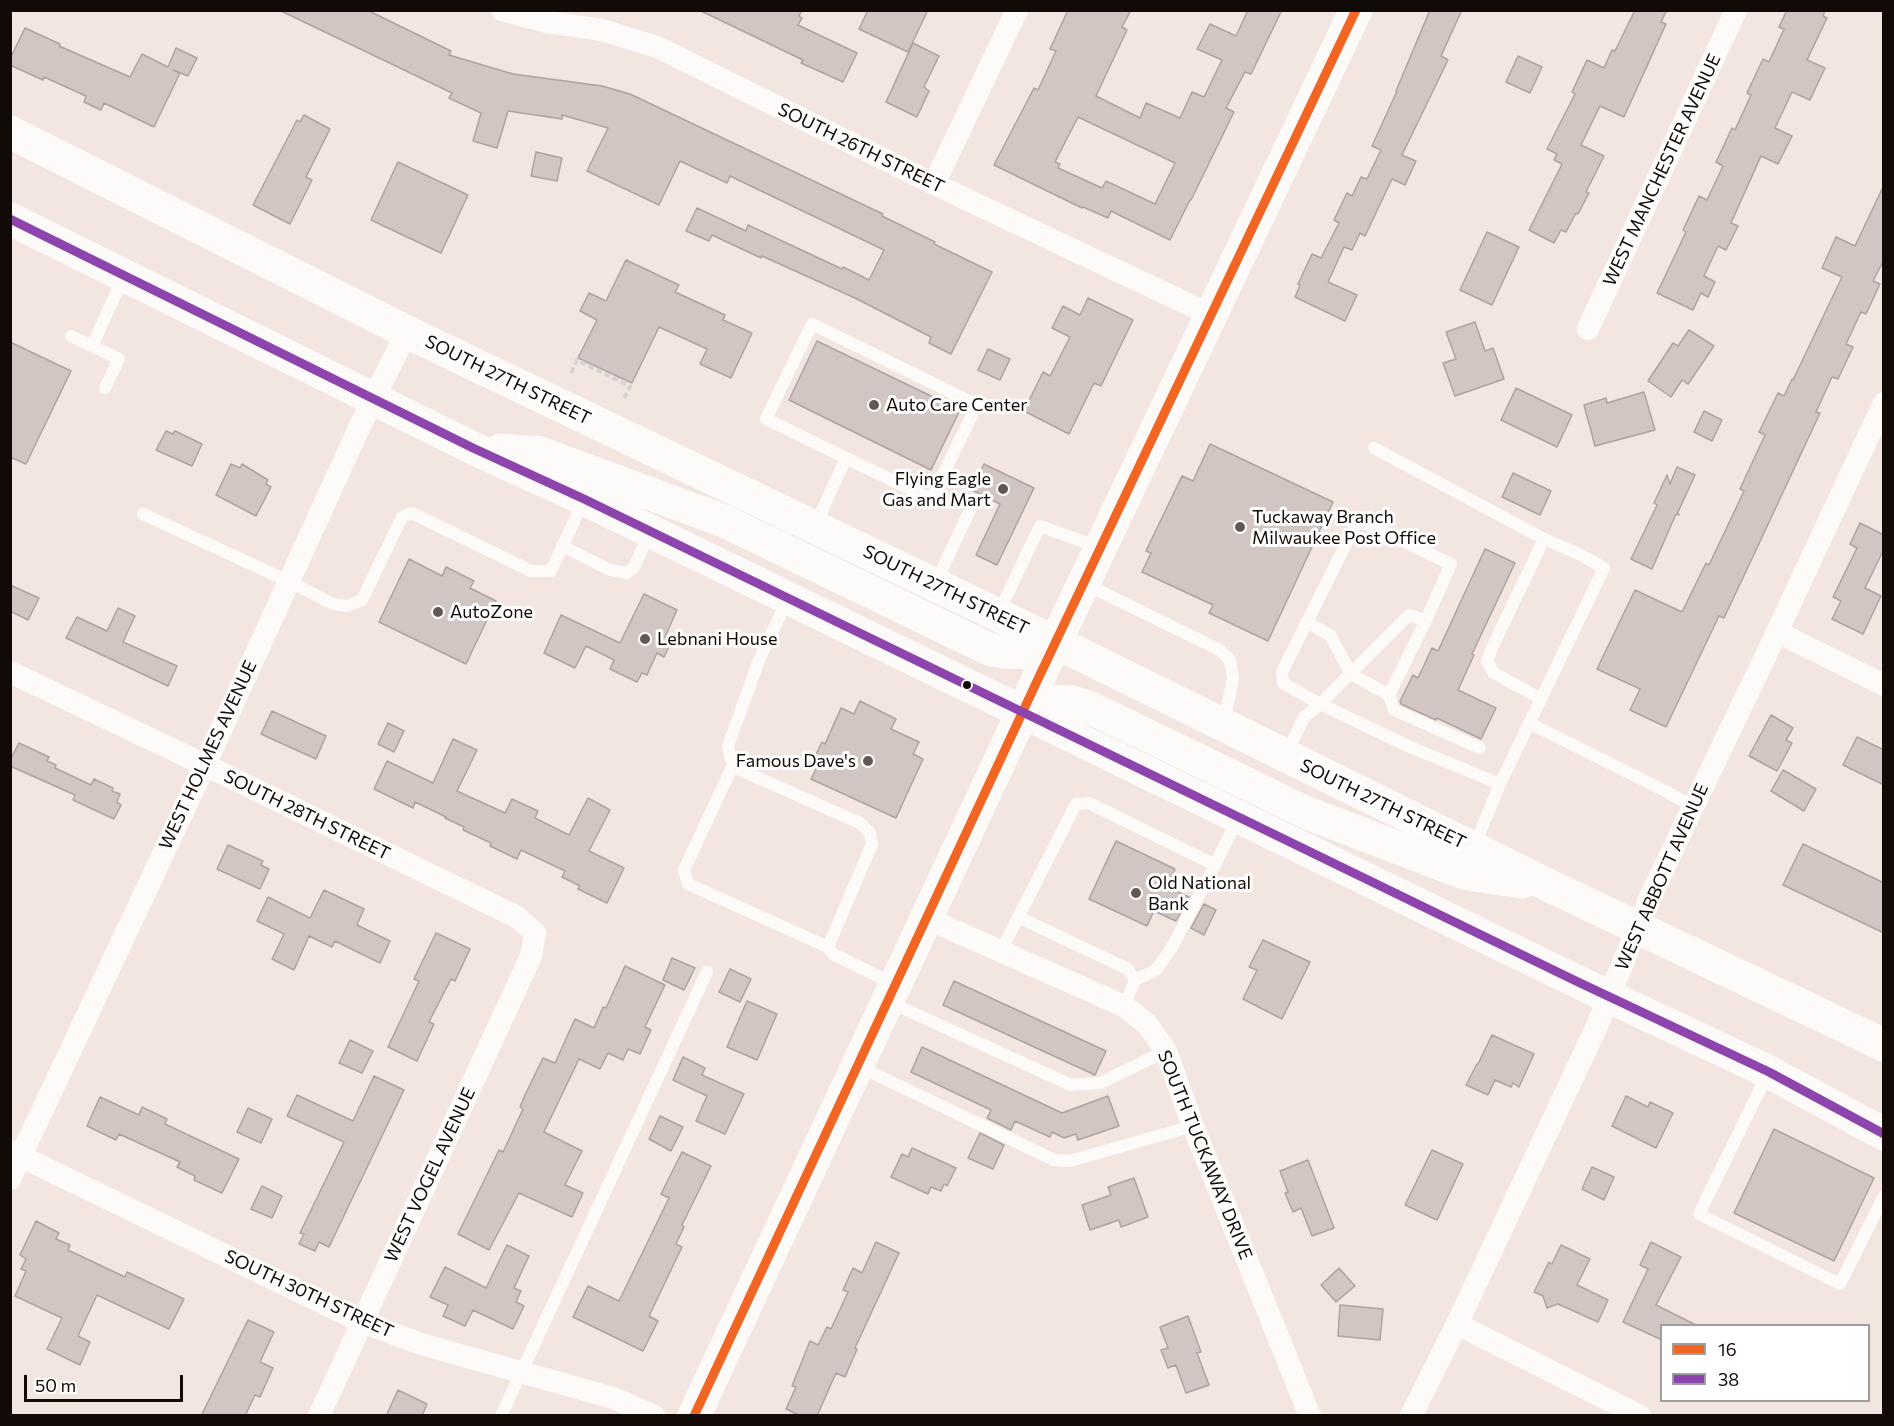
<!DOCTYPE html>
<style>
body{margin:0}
#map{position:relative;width:1894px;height:1426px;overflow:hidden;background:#f3e6e1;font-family:Commissioner,sans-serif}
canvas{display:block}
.frame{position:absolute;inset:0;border:12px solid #120a07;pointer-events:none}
.legend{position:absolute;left:1660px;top:1324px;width:210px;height:78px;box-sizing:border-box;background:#fff;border:2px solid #a09d9c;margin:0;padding:8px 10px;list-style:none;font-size:18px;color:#120a07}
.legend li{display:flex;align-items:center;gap:12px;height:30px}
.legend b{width:30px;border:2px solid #a09d9c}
.scale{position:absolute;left:24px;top:1375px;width:159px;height:27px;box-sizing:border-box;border:3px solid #120a07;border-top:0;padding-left:8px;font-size:18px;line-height:21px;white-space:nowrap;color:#120a07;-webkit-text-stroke:4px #fff;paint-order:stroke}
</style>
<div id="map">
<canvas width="1894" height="1426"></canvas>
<div class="frame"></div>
<ul class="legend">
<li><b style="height:8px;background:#f26522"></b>16</li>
<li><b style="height:8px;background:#8e44ad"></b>38</li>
</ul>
<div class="scale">50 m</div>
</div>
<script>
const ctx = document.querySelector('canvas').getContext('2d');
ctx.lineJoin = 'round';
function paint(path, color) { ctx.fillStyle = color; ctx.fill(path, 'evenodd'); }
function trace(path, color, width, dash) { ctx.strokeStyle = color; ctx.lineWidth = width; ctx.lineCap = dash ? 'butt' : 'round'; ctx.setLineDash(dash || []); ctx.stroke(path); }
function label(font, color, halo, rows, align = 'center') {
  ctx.font = font + ' Commissioner,sans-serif'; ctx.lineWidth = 6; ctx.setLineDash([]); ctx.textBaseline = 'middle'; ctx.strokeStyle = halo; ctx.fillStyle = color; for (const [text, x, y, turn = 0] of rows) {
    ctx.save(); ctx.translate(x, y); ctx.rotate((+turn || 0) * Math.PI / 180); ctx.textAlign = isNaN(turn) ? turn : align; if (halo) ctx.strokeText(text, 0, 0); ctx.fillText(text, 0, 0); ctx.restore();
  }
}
const building = new Path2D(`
 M279 10H367L451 51 449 55 513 74 602 86 630 94 883 214 882 216 935 242 934 244 992 272 951 354 929 343 931 337 855 298 762 256 761 258 712 235 709 241 686 231 697 208 746 231 748 225 842 269 843 267 869 280 884 250 730 176 727 183 680 161 659 205 587 171 608 128 562 115V119L508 111 497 148 473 141 481 113 449 98 452 93Z
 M699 10H802L799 16 802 18 798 25 857 53 843 82 801 63 803 60Z
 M868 10H928L908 52 859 29Z
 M1068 10H1131L1122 27 1127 30 1096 96 1140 118 1146 103 1180 118 1192 92 1204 97 1222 60 1197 49 1210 24 1236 36 1248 10H1282L1251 74 1245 72 1226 108 1234 112 1191 200H1190L1170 240 1111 211 1108 218 1083 207 1082 208 994 165 1034 88 1038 90 1056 51 1050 49ZM1078 117 1175 163 1155 204 1106 181 1102 188 1058 168 1060 164 1055 162Z
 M1430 10H1462L1441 56 1448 60 1402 155 1416 161 1405 185 1392 179 1365 236 1360 233 1352 250 1344 247 1328 282 1357 295 1345 321 1295 297 1300 285 1298 284 1312 254 1321 258 1339 223 1334 220 1347 193 1352 196 1361 177 1367 179 1381 150 1372 146 1397 91H1396Z
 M1635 10H1667L1661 22 1666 24 1624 117 1600 106 1581 145 1604 156 1586 192 1589 193 1578 214 1576 213 1566 232 1561 230 1554 243 1529 230 1562 164 1554 160 1557 154 1547 149 1575 94 1572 92 1587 60 1604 68 1612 50 1615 51Z
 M1787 10H1825L1823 16 1827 18 1807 60 1825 68 1810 100 1792 92 1775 128 1792 136 1778 164 1761 156 1731 223 1738 226 1726 250 1718 246 1704 276 1715 282 1708 297 1701 293 1693 310 1657 293 1686 232 1683 230 1699 196 1707 200 1723 166 1716 162 1732 128 1735 130 1751 95 1747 93 1763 59 1769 62 1784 29 1779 27Z
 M25 28 60 44 59 46 130 77 142 54 168 67 176 48 197 58 188 76 173 70 180 73 154 127 104 103 101 110 84 102 86 96 44 77 43 80 10 65V59Z
 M913 43 939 56 924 87 929 91 917 117 886 102Z
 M1518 56 1542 67 1530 93 1506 82Z
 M304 115 330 129 306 177 312 180 290 224 253 205 297 120 300 122Z
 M536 152 562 158 557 181 531 176Z
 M398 162 468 195 441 253 371 220Z
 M1884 185V260L1873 281 1880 284 1866 314 1861 312 1846 344 1853 347 1838 379 1832 377 1816 412 1820 413 1749 565 1724 618 1719 616 1666 727 1630 710 1640 689 1597 669 1635 590 1682 612 1706 563 1709 565 1744 491 1740 489 1765 435 1759 432 1778 393 1784 396 1792 379 1793 380 1842 277 1822 268 1836 237 1855 246Z
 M1487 232 1519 247 1492 305 1460 290Z
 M626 260 679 285 675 292 725 315 723 320 752 333 731 378 700 364 707 349 659 327 632 383 578 358 597 320 580 311 589 293 606 301Z
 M1088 298 1133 320 1101 386 1094 383 1069 434 1024 411 1043 372 1050 376 1070 337 1052 328 1063 306 1080 315Z
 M1475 322 1485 351 1493 348 1504 379 1455 396 1443 363 1456 359 1446 332Z
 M1689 330 1714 346 1688 384 1682 380 1671 397 1648 381 1673 343 1678 346Z
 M817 341 960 410 931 470 789 400Z
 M10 342 71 371 26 464 10 457Z
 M988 349 1010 359 1000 380 978 370Z
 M1516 388 1572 415 1557 447 1501 420Z
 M1644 392 1655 430 1595 446 1584 405 1606 398 1607 403Z
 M1704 411 1722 420 1712 441 1694 432Z
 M166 431 173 434 175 431 202 444 192 466 156 450Z
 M1210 444 1333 502 1268 641 1209 613 1213 605 1142 572 1151 553 1146 551 1182 476 1193 481Z
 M231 464 240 468 242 464 268 480 266 484 271 487 256 516 216 495Z
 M984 464 1034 488 997 565 976 555 1000 504 972 490Z
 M1677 467 1695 475 1678 512 1679 515 1676 514 1652 569 1631 559 1657 505 1654 503 1667 475 1670 484Z
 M1513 473 1551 491 1540 515 1502 497Z
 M1860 523 1884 535V549L1865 588 1881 596 1863 634 1832 619 1841 601 1833 597 1857 548 1850 544Z
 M1485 549 1515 563 1472 654 1474 655 1458 690 1496 708 1481 739 1437 718 1436 720 1401 704 1400 701 1413 675 1418 678 1432 648 1438 651Z
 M409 559 442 576 446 567 474 581 470 588 496 601 466 664 379 622Z
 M10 585 39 598 28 620 10 611Z
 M644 594 677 610 665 637 672 640 664 657 657 653 647 675 642 673 637 682 610 669 614 660 586 646 575 668 544 653 561 615 620 643Z
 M118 608 135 616 123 642 177 666 168 686 66 638 77 617 107 631Z
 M860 701 896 719 891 729 919 742 913 754 923 759 896 818 811 779 818 765 812 763 822 742 825 744 841 708 854 714Z
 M272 711 326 736 316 759 261 734Z
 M1771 715 1793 728 1786 740 1792 743 1777 771 1749 756Z
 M388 723 404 731 394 752 378 744Z
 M1857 737 1884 750V785L1843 765Z
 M453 739 477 750 457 791 505 813 512 799 538 811 535 818 569 835 588 798 610 810 589 851 624 868 607 903 578 889 580 886 562 877 565 871 521 850 517 859 490 846 491 843 463 830 464 827 445 818 446 817 415 802 413 808 374 789 387 761 433 783Z
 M19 743 49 757 47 761 56 765 55 768 91 785 94 779 113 788 112 791 120 794 117 802 121 805 114 819 73 800 75 795 10 766V760Z
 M1783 770 1816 789 1804 811 1771 791Z
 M1116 841 1175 869 1167 887 1189 897 1176 921 1154 911 1147 926 1089 899Z
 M1803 844 1884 883V933L1783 885Z
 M228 845 263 861 261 865 269 869 260 889 217 869Z
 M324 890 364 909 357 925 390 941 380 963 335 941 332 947 309 936 294 970 272 959 284 934 257 921 268 897 310 918Z
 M1204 904 1216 910 1204 935 1191 928Z
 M436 933 470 949 455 981 451 979 429 1022 434 1024 417 1061 388 1047 419 981 414 979Z
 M1263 940 1310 962 1282 1019 1243 999 1257 970 1249 967Z
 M672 958 695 968 684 990 663 980Z
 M625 966 665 985 645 1027 651 1030 640 1054 628 1049 623 1060 608 1053 600 1069 579 1059 544 1132 582 1151 565 1185 583 1193 572 1217 519 1193 489 1250 458 1234 499 1150 503 1152 523 1109 520 1107 525 1095 543 1058 555 1063 575 1019 594 1028 603 1007 606 1008Z
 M730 969 751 979 740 1002 719 992Z
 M954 981 1106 1051 1095 1075 943 1005Z
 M747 1001 777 1014 757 1060 727 1047Z
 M1492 1035 1534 1054 1519 1087 1513 1083 1511 1087 1495 1080 1488 1095 1466 1085 1477 1064H1478Z
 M350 1040 373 1051 362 1073 339 1063Z
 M922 1047 1062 1113 1108 1096 1119 1126 1078 1140 1076 1134 1064 1138 1052 1132 1050 1137 1015 1121 1011 1130 987 1118 991 1110 911 1072Z
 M683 1057 705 1068 702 1075 744 1094 725 1134 696 1121 707 1096 673 1080Z
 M374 1076 404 1090 329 1247 319 1242 315 1251 299 1244 304 1234 300 1233 344 1142 287 1116 297 1095 353 1121Z
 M1626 1096 1648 1107 1650 1102 1673 1113 1656 1148 1612 1126Z
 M100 1097 139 1115 142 1107 167 1119 165 1124 239 1159 222 1193 194 1180 195 1176 177 1167 180 1162 119 1134 116 1140 87 1126Z
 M248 1108 272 1119 261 1143 237 1132Z
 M660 1116 683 1127 671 1151 649 1139Z
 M1774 1129 1874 1178 1834 1261 1734 1213Z
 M980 1133 1004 1145 993 1169 968 1158Z
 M912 1148 956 1168 947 1186 944 1184 941 1191 931 1187 928 1194 891 1177 902 1154 908 1157Z
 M1432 1150 1463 1164 1437 1220 1405 1205Z
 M682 1152 711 1166 682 1225 684 1227 676 1244 682 1247 649 1316 658 1321 643 1351 573 1317 588 1286 619 1301 669 1198 661 1194Z
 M1308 1160 1334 1228 1312 1236 1301 1208 1293 1212 1285 1193 1288 1192 1280 1171Z
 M1592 1167 1614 1177 1604 1200 1582 1189Z
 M1134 1178 1148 1217 1121 1227 1119 1220 1090 1230 1082 1205 1111 1195 1108 1187Z
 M262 1186 282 1196 272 1218 251 1209Z
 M36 1221 59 1233 56 1239 70 1245 68 1250 125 1277 127 1272 184 1299 169 1329 97 1295 78 1336 90 1342 80 1365 47 1349 62 1318 15 1296 26 1271 21 1269 26 1259 20 1255Z
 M876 1242 899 1253 855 1348 857 1349 845 1377 836 1373 817 1416H801L786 1409 796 1387 792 1386 810 1341 818 1345 827 1327 831 1329 848 1292 843 1290 853 1268 862 1273Z
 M1651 1242 1681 1257 1656 1305 1698 1326H1662V1340L1623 1322 1648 1269 1640 1265Z
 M507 1245 529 1256 514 1288 521 1291 516 1302 524 1306 513 1329 473 1310 465 1326 443 1316 448 1305 430 1297 445 1267 486 1288Z
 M1561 1245 1590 1259 1577 1285 1608 1300 1598 1322 1558 1304 1547 1308 1543 1296 1534 1292 1549 1262 1552 1264Z
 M1339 1268 1355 1286 1336 1302 1321 1285Z
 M1340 1305 1383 1309 1380 1340 1338 1336Z
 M1188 1316 1201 1352 1197 1353 1209 1385 1186 1393 1176 1365 1168 1368 1161 1350 1168 1348 1160 1327Z
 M248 1320 274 1332 260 1362 273 1368 260 1397 255 1395 245 1416H201Z
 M398 1390 427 1404 422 1416H386Z`);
const path = new Path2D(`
 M571 373 577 360 630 386 624 398`);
const lane = new Path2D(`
 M71 336 92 346 124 276
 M92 346 119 359 105 388
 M1374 448 1544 539
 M143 514 288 581 333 604 347 606 362 600 402 517 412 513 531 571H551L584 500
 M1358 520 1451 564 1426 620 1409 615 1320 704 1283 683 1282 672Z
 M815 526 846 458 766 419 812 324 977 405 931 499 846 458
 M562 546 610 570 627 573 634 567 650 532
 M935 584 973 504
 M1085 584 1220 650 1230 660 1233 678 1224 723
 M788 599 759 660 728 746 730 757 738 769 860 823 870 833 872 844 828 947 833 954 894 984
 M998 614 1040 526 1098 547
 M1306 622 1330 635 1351 674 1389 695 1426 620
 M1389 695 1394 710 1480 748
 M1529 723 1669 793 1693 807
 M1286 755 1304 717 1320 704 1410 747 1500 784 1474 847
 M734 763 684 870 688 884 828 947
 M1500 784 1604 568 1579 554 1544 539 1491 650 1487 662 1494 673 1541 699
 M1018 917 1128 969 1135 980 1124 1006
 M1001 951 1076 804 1089 803 1215 865 1238 818
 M1135 980 1156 970 1171 949 1215 865
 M889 1002 1071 1085 1100 1083 1166 1051
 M858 1066 1054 1160 1070 1161 1193 1126
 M1768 1073 1699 1214 1840 1284 1884 1196
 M501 1416 707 972`);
const street = new Path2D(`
 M502 10 547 22 602 30 657 47 934 184 1211 315
 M934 184 1017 10
 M1588 329 1736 10
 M1777 632 1884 685
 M10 672 205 765 517 917 535 933 531 956 319 1416
 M926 918 1124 1006 1147 1024 1166 1051 1193 1126 1310 1416
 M10 1151 362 1322 421 1344 613 1398 654 1416
 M10 1179 205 765 360 426 407 332
 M1457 1324 1640 1416
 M1411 1416 1457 1324 1596 1028 1650 897 1777 632 1884 403`);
const secondary = new Path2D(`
 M694 1416 1038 679 1356 10`);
const primary = new Path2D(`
 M10 132 407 332 1092 660 1550 886 1884 1045
 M10 219 473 448 584 499 1578 982 1769 1072 1884 1134
 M501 450 540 453 724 521 989 649 1003 652 1031 653 1056 643
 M1023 712 1047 701 1072 702 1091 708 1307 813 1467 874 1522 882`);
const bus1 = new Path2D(`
 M694 1416 1038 679 1356 10`);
const bus2 = new Path2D(`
 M10 219 473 448 584 499 1578 982 1769 1072 1884 1134`);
const markers = [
 [874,405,6,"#615753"],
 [1003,489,6,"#615753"],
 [1240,527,6,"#615753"],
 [438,612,6,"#615753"],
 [645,639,6,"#615753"],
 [967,685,5,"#120a07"],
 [868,761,6,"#615753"],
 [1136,893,6,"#615753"]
];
const streetNames = [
 ["SOUTH 26TH STREET",861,148,26],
 ["WEST MANCHESTER AVENUE",1662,170,-65],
 ["SOUTH 27TH STREET",508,380,26],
 ["SOUTH 27TH STREET",946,590,26],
 ["WEST HOLMES AVENUE",208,755,-65],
 ["SOUTH 27TH STREET",1383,804,26],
 ["SOUTH 28TH STREET",307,815,26],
 ["WEST ABBOTT AVENUE",1662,877,-66],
 ["SOUTH TUCKAWAY DRIVE",1205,1155,68],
 ["WEST VOGEL AVENUE",430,1175,-65],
 ["SOUTH 30TH STREET",309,1294,25]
];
const poiNames = [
 ["Auto Care Center",886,405],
 ["Flying Eagle",991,479,"right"],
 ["Gas and Mart",991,500,"right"],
 ["Tuckaway Branch",1252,517],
 ["Milwaukee Post Office",1252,538],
 ["AutoZone",450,612],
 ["Lebnani House",657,639],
 ["Famous Dave's",856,761,"right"],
 ["Old National",1148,883],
 ["Bank",1148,904]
];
paint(building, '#d1c6c2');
trace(building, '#aea3a0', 1.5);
trace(path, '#d7d3d2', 4, [6, 3]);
trace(lane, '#fdfbfa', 12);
trace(street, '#fdfbfa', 22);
trace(secondary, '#fdfbfa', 33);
trace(primary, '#fdfbfa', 33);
trace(bus1, '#f26522', 9);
trace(bus2, '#8e44ad', 9);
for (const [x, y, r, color] of markers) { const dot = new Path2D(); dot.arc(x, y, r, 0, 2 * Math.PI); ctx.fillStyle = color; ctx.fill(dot); trace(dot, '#fff', 2); }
label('18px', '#120a07', '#fff', streetNames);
label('18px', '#120a07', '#fff', poiNames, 'left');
</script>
